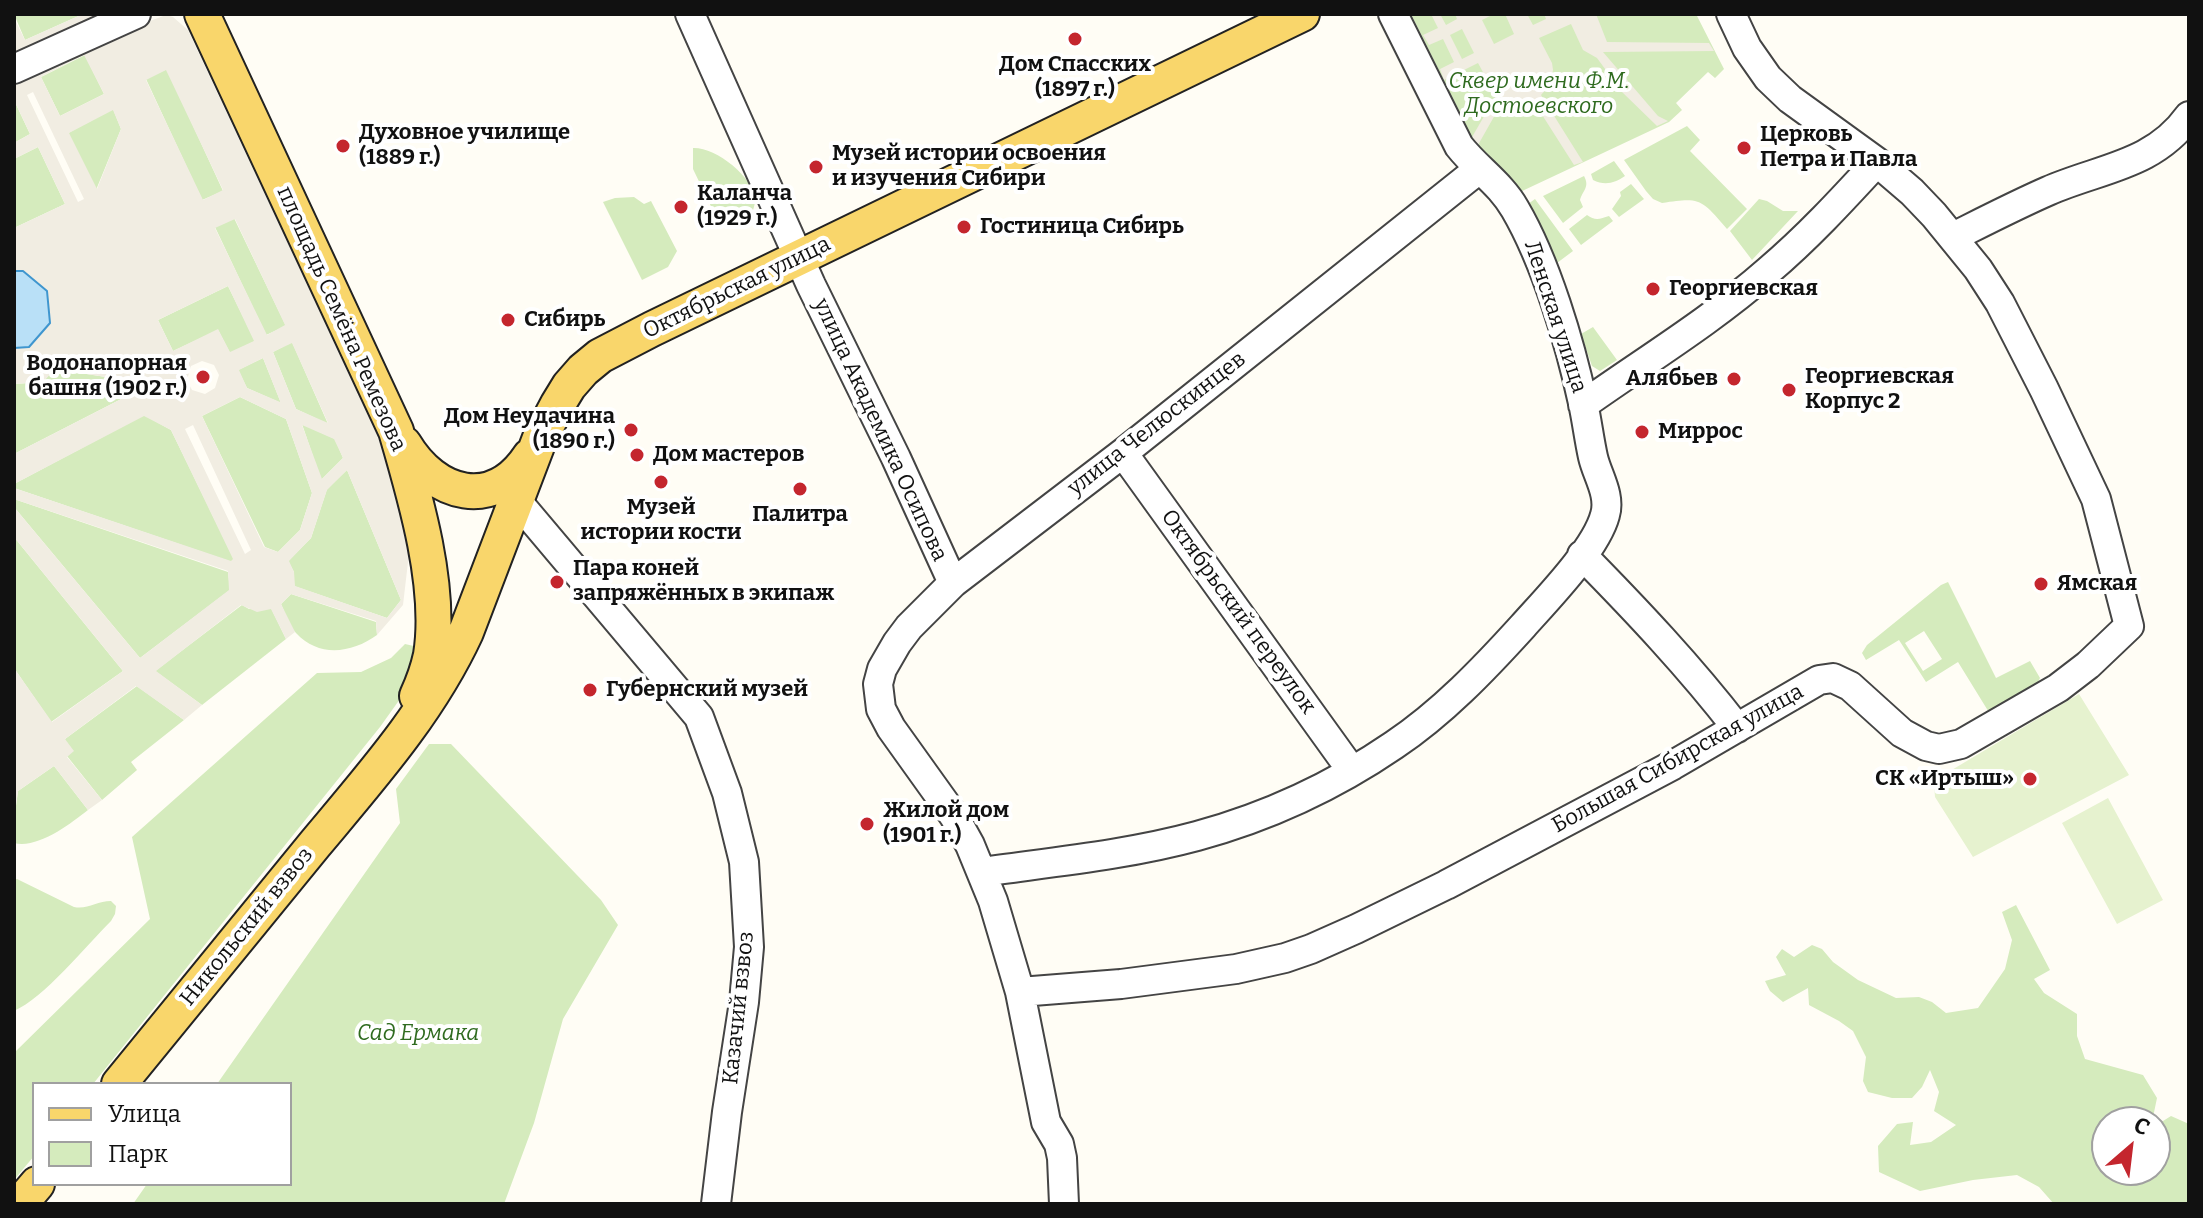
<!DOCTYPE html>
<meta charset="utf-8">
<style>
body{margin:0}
#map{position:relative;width:2203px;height:1218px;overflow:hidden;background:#fffdf5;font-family:Bitter,serif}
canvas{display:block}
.frame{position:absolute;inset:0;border:16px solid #111;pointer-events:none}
.legend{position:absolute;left:32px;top:1082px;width:260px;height:104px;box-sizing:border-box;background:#fff;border:2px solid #a0a0a0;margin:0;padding:10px 14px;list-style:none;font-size:24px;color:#111}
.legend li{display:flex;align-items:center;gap:16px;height:40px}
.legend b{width:40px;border:2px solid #a0a0a0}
.north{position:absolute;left:2091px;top:1106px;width:80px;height:80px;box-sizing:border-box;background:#fff;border:2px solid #a0a0a0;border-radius:50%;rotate:28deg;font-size:22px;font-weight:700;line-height:32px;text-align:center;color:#111}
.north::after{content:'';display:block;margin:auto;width:28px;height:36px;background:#c4262e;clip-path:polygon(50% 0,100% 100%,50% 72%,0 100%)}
</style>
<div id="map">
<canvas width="2203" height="1218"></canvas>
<div class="frame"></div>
<ul class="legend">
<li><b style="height:10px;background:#f9d66b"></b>Улица</li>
<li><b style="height:22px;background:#d5ebbd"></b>Парк</li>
</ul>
<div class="north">С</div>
</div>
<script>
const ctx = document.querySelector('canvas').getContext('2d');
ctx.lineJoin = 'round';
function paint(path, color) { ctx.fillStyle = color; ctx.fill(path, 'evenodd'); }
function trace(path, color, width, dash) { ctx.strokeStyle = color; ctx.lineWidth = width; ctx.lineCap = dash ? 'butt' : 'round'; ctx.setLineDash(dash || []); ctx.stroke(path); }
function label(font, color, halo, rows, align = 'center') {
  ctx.font = font + ' Bitter,serif'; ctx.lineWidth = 8; ctx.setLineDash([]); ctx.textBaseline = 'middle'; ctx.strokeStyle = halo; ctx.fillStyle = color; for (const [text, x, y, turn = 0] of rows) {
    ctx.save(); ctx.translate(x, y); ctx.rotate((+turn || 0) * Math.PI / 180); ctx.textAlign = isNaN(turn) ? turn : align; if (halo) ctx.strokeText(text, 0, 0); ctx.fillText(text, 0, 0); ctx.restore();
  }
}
const green = new Path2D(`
 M14 14H83L25 40Z
 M1411 14H1696L1724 69 1715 78 1708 72 1676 103 1682 110 1669 122 1520 192C1508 174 1490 162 1476 146Z
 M85 55 104 94 60 116 41 77Z
 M167 69 223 191 202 200 146 79Z
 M14 100 30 134 14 143Z
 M113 109 121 129 96 190 68 133Z
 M1687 126 1700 140 1690 151 1747 209 1727 229C1701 199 1701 197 1662 203L1653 199 1646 191 1624 160Z
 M38 147 65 204 14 228V159Z
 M693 148C715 147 754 176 755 201 755 205 753 209 752 214L734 224 719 223 693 169Z
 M1614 161 1625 176C1615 183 1605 186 1593 180L1591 174Z
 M1584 176C1590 187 1583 190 1580 200L1583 207 1563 223 1543 196Z
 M1631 184 1644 199 1619 217 1612 209 1621 196 1620 192Z
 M634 197 644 204 651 201 677 251 668 267 642 280 603 202 615 198Z
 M1535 199 1573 251 1557 263 1528 204Z
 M1759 199 1767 201 1783 211H1798L1752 260 1730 231Z
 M1587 215C1595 221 1600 219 1609 216L1613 221 1581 245 1569 229Z
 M234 218 286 326 266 335 215 227Z
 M228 286 255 341 230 353 218 330 173 351 158 320Z
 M1593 327 1617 360 1600 371 1592 366 1581 334Z
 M292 342 328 424 296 409 273 352Z
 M263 358 281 403 247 388 238 370Z
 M54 369 132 381 133 393 14 454V384L43 382Z
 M240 397 286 419 312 493 300 530 278 552 265 547 202 416Z
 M144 415 171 430 234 559 232 562 14 488V484Z
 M302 424 335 439 343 458 321 480Z
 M347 470 401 600 387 618 294 586V572L288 561 311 538 327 489Z
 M14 499 228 572 230 590 140 658 14 507Z
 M14 537 123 671 51 722 14 668Z
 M1948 582 1996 678 2030 661 2040 678 2034 690 1990 714 1958 662 1926 682 1899 640 1866 660 1862 653 1867 645 1941 585ZM1924 631 1942 659 1923 671 1905 643Z
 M291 594 376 622 377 635C352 653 319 658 296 633 289 626 285 613 281 604Z
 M242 605 249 609 271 608 286 639 202 705 155 671Z
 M405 644 418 647 410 685 380 727 93 1084H34V1156L14 1180V1053L150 919 132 837 317 673 361 672 391 658Z
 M137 686 184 720 131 762 137 770 102 800 67 756 65 739Z
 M429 744H451L601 900 618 925 563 1019 534 1123 504 1204H133L147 1184H290V1084H217L400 823 396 789Z
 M54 766 88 810C70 824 38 849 14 843V820L18 791Z
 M17 879 74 907C87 910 97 901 111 901L116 906 115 914 111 921C86 946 44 998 14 1011V880Z
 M2016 905 2050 970 2034 979 2044 993 2077 1014V1036L2085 1059 2143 1075 2157 1098 2152 1122H2107V1170H2155V1126L2171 1116 2189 1124V1204H2054L2039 1187 2017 1175 1973 1180 1920 1191 1879 1172 1878 1146 1897 1124 1913 1122 1910 1145 1931 1142 1956 1125 1934 1111 1939 1092 1930 1070 1922 1087 1912 1098H1892L1868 1092 1863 1081 1866 1057 1853 1031 1839 1021 1809 1005 1808 988 1783 1002 1770 991 1765 981 1786 975 1776 957 1782 949 1794 957 1812 945 1822 949 1833 962 1858 980 1896 998 1919 997 1932 1002 1946 1013 1978 1008 2005 969 2012 940 2002 912Z`);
const pitch = new Path2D(`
 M2079 694 2129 775 1973 857 1935 797 1934 784 1945 774Z
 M2108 798 2163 900 2117 924 2062 823Z`);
const plaza = new Path2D(`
 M83 14H146L150 21 166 15 173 17 188 30 386 453 410 545 403 605 377 635 376 621 291 594 281 604 295 632 286 639 271 609 257 612 241 605 156 671 202 705 184 720 136 686 65 739 74 751 67 757 102 800 88 810 54 766 18 791 14 820V668L52 722 123 671 14 537V507L140 658 229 590 228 571 14 499V488L231 561 233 559 171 430 144 416 14 484V454L133 393 131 381 55 369 43 382 14 384V348L29 347 23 271H14V228L65 204 38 147 14 159V143L30 134 14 100V18L25 40ZM84 55 104 94 60 116 41 77ZM166 70 223 190 203 200 146 80ZM33 92 84 199 78 202 27 95ZM113 110 121 129 97 189 69 133ZM235 219 285 325 267 335 215 228ZM228 286 254 341 230 352 218 329 173 351 158 320ZM292 343 328 423 296 409 273 352ZM263 358 280 401V402L247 388 239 370ZM202 361 214 365 219 375 215 388 205 394 192 390 187 380 191 366ZM240 397 286 419 312 493 300 530 278 552 264 547 202 416ZM193 425 251 550 245 554 185 429ZM302 425 334 439 343 458 322 479ZM347 470 401 600 387 618 295 586 294 572 289 561 311 538 327 490Z
 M1431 14H1440L1446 25 1457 19 1455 14H1494L1482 20 1494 44 1514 34 1505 14H1527L1533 25 1546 19 1544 14H1596L1607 42 1709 43 1714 51 1603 52 1658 116 1668 121 1657 126 1622 92 1597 58 1583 50 1571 24 1539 38 1552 63 1553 70 1549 86 1541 95 1583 162 1574 165 1532 99 1514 102 1504 99 1478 145 1472 137 1497 94 1490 85 1478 63 1444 80 1440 69 1454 62 1443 39 1429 45 1423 35 1438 28ZM1462 29 1474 53 1462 59 1450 35Z`);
const water = new Path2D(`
 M14 271H23L47 291 50 323 29 347 14 348Z`);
const minor = new Path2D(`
 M690 14 811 285 896 458 953 583
 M14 69 136 14
 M1953 237C1985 221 2016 205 2048 191 2100 168 2153 166 2189 116
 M1583 405C1645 361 1711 321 1768 271 1808 237 1842 200 1877 162
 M1123 453 1352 771
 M517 501 699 717 727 793 744 862 749 947 744 1002 727 1112 716 1204
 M1582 555C1637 611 1689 666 1737 728
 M982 872C1053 862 1127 855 1197 836 1267 817 1334 786 1394 745 1442 713 1484 669 1523 626 1547 599 1596 549 1605 515 1611 495 1597 475 1593 457 1589 439 1587 421 1583 403 1570 343 1546 262 1515 209 1501 184 1477 169 1459 146L1393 14
 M1020 992 1121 984 1236 969 1285 958 1311 949 1356 929 1446 885 1673 765 1819 680 1833 678 1850 686 1902 733 1926 746 1939 749 1961 744 2058 688 2088 665 2129 626 2096 499 2044 389 2000 303 1978 269 1934 215 1912 192 1877 162 1790 99 1768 78 1747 48 1731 14
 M1064 1204 1062 1158 1059 1144 1046 1122 1020 992 993 901 970 845 954 816 891 728 881 709 878 684 882 669 897 643 909 627 953 583 1123 453 1479 169`);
const major = new Path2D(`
 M202 14 396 431C415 496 442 587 431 655 428 669 423 683 417 696
 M404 444C435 496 493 512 530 456
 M119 1084C184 1004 250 924 315 844 371 777 429 712 466 632L540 438 558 404 569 386 583 370 600 356 652 329 1302 14
 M20 1204 37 1184`);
const markers = [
 [1075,39,8,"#c4262e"],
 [343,146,8,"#c4262e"],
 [1744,148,8,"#c4262e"],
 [816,167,8,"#c4262e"],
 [681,207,8,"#c4262e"],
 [964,227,8,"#c4262e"],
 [1653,289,8,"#c4262e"],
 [508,320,8,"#c4262e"],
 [203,377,8,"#c4262e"],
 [1734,379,8,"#c4262e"],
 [1789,390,8,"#c4262e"],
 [631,430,8,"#c4262e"],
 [1642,432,8,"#c4262e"],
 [637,455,8,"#c4262e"],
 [661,482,8,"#c4262e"],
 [800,489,8,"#c4262e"],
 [557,582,8,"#c4262e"],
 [2041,584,8,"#c4262e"],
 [590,690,8,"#c4262e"],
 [2030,779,8,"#c4262e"],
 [867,824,8,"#c4262e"]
];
const poiNames = [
 ["Дом Спасских",1075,65,"center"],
 ["(1897 г.)",1075,90,"center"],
 ["Духовное училище",359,133],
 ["(1889 г.)",359,158],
 ["Церковь",1760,135],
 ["Петра и Павла",1760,160],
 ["Музей истории освоения",832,154],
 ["и изучения Сибири",832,179],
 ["Каланча",697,194],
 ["(1929 г.)",697,219],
 ["Гостиница Сибирь",980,227],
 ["Георгиевская",1669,289],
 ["Сибирь",524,320],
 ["Водонапорная",187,364,"right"],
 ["башня (1902 г.)",187,389,"right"],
 ["Георгиевская",1805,377],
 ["Корпус 2",1805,402],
 ["Алябьев",1718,379,"right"],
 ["Дом Неудачина",615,417,"right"],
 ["(1890 г.)",615,442,"right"],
 ["Миррос",1658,432],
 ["Дом мастеров",653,455],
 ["Музей",661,508,"center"],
 ["истории кости",661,533,"center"],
 ["Палитра",800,515,"center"],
 ["Пара коней",573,569],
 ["запряжённых в экипаж",573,594],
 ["Ямская",2057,584],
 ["Губернский музей",606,690],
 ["СК «Иртыш»",2014,779,"right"],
 ["Жилой дом",883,811],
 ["(1901 г.)",883,836]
];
const parkNames = [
 ["Сквер имени Ф.М.",1539,82],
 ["Достоевского",1539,107],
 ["Сад Ермака",418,1034]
];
const streetNames = [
 ["Октябрьская улица",737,288,-26],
 ["Ленская улица",1555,317,72],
 ["площадь Семёна Ремезова",341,319,66],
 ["улица Челюскинцев",1157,424,-38],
 ["улица Академика Осипова",880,430,65],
 ["Октябрьский переулок",1238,612,54],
 ["Большая Сибирская улица",1678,759,-29],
 ["Никольский взвоз",247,927,-51],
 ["Казачий взвоз",739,1008,-84]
];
paint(green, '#d5ebbd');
paint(pitch, '#e6f2cf');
paint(plaza, '#f1ede2');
paint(water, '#b9e0f7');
trace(water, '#3f96cf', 2);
trace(minor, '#444', 32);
trace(major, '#222', 38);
trace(minor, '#fff', 28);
trace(major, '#f9d66b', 34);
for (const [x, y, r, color] of markers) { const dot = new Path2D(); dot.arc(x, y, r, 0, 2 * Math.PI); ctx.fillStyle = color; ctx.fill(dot); trace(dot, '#fff', 3); }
label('bold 22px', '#111', '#fff', poiNames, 'left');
label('italic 22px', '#2f6b1f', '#fff', parkNames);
label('22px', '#111', '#fff', streetNames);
</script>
